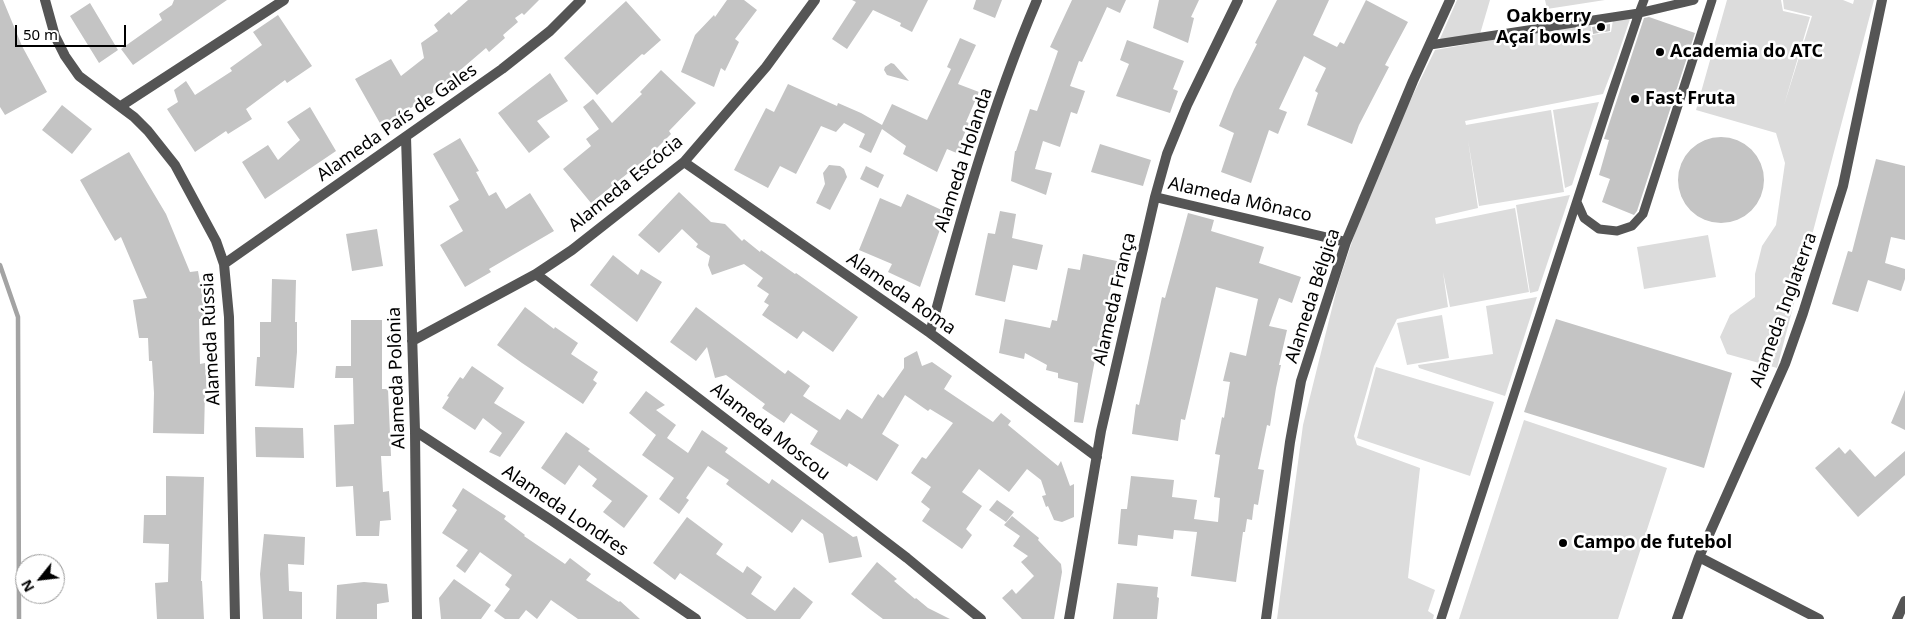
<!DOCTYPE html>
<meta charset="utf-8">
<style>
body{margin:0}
#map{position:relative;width:1905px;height:619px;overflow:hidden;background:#fff;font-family:"Noto Sans",sans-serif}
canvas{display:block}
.north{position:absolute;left:15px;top:554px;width:50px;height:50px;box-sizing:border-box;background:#fff;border:1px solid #999;border-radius:50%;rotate:241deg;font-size:14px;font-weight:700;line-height:20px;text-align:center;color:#000}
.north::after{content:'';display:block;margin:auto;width:18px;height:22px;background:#000;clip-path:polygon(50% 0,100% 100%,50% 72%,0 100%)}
.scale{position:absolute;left:15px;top:25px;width:111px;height:22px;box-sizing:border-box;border:2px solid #000;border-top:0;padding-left:6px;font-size:15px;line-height:18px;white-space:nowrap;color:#000;-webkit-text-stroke:4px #fff;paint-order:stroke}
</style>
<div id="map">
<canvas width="1905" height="619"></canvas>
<div class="north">N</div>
<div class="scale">50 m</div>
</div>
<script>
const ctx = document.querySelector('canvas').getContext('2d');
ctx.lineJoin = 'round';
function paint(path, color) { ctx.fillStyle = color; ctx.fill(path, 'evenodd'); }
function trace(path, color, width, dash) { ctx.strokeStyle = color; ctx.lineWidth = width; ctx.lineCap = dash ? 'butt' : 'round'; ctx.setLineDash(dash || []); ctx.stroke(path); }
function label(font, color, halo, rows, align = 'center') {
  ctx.font = font + ' "Noto Sans",sans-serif'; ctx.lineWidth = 5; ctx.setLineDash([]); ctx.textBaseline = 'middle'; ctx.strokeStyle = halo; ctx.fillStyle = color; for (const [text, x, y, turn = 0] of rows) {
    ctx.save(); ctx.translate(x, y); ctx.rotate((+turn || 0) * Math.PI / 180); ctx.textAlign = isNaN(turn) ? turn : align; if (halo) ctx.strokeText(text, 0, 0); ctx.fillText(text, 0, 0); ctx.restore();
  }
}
const green = new Path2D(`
 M1457 0H1490L1480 34 1439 41Z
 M1545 0H1605L1547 9Z
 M1727 0H1781L1783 11 1810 17 1784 105 1812 16 1784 9 1783 0H1843L1853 4 1854 0H1874L1777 368 1727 354 1720 337 1730 315 1755 297V274L1762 246 1776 225 1785 163 1776 133 1696 110Z
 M1625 18 1630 19 1616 60 1603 94 1465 121 1466 125 1551 110 1564 192 1479 206 1468 140 1478 208 1435 218 1436 224 1515 208 1529 292 1450 307 1443 272 1448 307 1397 319 1374 366 1354 436 1357 445 1420 468 1408 578 1435 590 1428 611 1434 615 1433 619H1277L1303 425 1338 284 1363 209 1407 107 1435 50 1590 23 1592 35 1611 32 1613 20Z
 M1599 102 1572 185 1565 188 1553 110Z
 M1570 195 1538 291 1530 293 1516 205Z
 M1708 235 1716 277 1644 289 1637 247Z
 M1537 297 1505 396 1419 368 1418 365 1493 354 1486 306Z
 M1442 315 1449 358 1407 365 1397 323Z
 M1376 367 1494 402 1470 476 1357 438Z
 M1524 420 1667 468 1618 619H1459Z`);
const stream = new Path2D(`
 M0 265 18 317 19 619`);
const building = new Path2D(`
 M0 0H3L22 46 47 92 5 115 0 107Z
 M174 0H227L133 65 121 49 162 20 159 14 172 5Z
 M468 0H539L524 15 522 13 515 18 518 22 503 35 505 38 489 52 486 48 458 72 460 74 408 110 381 125 355 79 391 59 401 76 424 58 421 43 438 31 434 25 449 12 451 15Z
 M727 0H744L757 10 735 39 739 42 725 71 721 68 714 87 681 72 695 35 714 15 715 17Z
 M852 0H928L912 32 900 26 901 23 873 10 847 49 832 39 856 2Z
 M976 0H1002L995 18 973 9Z
 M1072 0H1126L1120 13 1107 7 1082 62 1079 61 1070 86 1085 91 1077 114 1071 112 1060 147 1043 141 1035 169 1052 173 1046 195 1011 181 1015 151H1016L1030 109 1037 111 1058 51 1050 47Z
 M1159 0H1199L1191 17 1194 18 1188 43 1153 28Z
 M1277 0H1329L1313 35 1337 47 1340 42 1344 44 1366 0 1408 22 1385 65 1389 67 1359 125 1352 144 1307 125 1318 93 1315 91 1326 68 1304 56 1279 109 1287 112 1278 134 1269 130 1251 183 1221 172 1234 133 1219 126 1234 89 1257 44 1255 43Z
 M626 1 661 40 644 55 642 54 597 95 564 58Z
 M90 3 118 50 99 63 70 16Z
 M278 15 312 66 287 83 285 80 246 109 252 119 228 134 226 131 195 152 167 109 178 102 174 90 186 81 195 95 232 71 230 68 262 45 253 32Z
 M1649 17 1695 33 1637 211 1634 215 1602 202 1610 179 1599 175 1609 140 1604 139 1644 18Z
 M1610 24V31L1593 34 1592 27Z
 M960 38 976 45 958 84 979 92 966 122 969 123 961 142 964 143 959 154 947 149 937 172 903 154 906 146 882 129 871 153 859 147 865 134 844 123 836 132 821 126 796 174 780 166 768 188 734 170 766 108 774 112 788 84 837 106 838 103 861 113 882 125 892 104 927 120 951 69 947 67Z
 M1127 40 1184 61 1173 89 1178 91 1170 113 1116 96 1129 64 1120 60Z
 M891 63 894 64 909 81 887 75 884 70 885 67Z
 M661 70 696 103 669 131 671 134 648 157 591 203 563 169 591 146 586 139 599 129 583 107 593 99 612 123 642 94 640 92Z
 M550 73 568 101 537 121 550 137 529 153 498 113Z
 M62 105 92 129 72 154 42 130Z
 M310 107 336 151 265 199 242 162 268 145 278 160 300 140 287 122Z
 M1678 180a43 43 0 1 1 86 0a43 43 0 1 1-86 0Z
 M460 138 479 171 476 172 489 196 496 192 506 209 530 193 554 231 489 269 491 272 465 287 440 245 463 231 449 206 459 200 433 154Z
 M1100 144 1151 160 1143 186 1091 172Z
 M129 152 166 214 190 272 198 271 206 317 199 319 200 364 205 363 207 392H205L204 434 153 433 154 393 152 361H149L148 338H139L133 300 147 298 121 237 115 241 80 180Z
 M1876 159 1905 166V240L1891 237 1885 263 1905 269V279L1901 291 1868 280 1858 312 1832 304 1848 251 1852 252Z
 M829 165 840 166 844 169 847 177 830 210 816 203 825 184 823 173Z
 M866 166 884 175 878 188 860 179Z
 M679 192 711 222 725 224 742 241 744 239 760 252 761 250 795 274 796 273 858 317 833 352 803 331 797 339 762 315 769 305 764 302 769 294 757 286 763 278 744 264 712 275 708 265 710 256 696 247 698 244 682 229 659 253 638 235Z
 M907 194 946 212 920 287 888 272 892 264 859 250 880 198 901 207Z
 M1000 211 1016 214 1012 238 1043 245 1037 270 1013 265 1005 302 975 295 988 233 995 234Z
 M1188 213 1214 220 1211 231 1264 247 1259 263 1301 277 1292 303 1279 298 1269 326 1287 330 1279 365H1281L1276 388 1270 426 1267 425 1258 469 1264 470 1258 505 1254 504 1252 520 1247 519 1245 532H1243L1236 582 1191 576 1197 532 1174 530 1173 539 1138 535 1137 546 1118 544 1121 509H1127L1131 476 1174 480 1172 497 1197 500 1194 519 1218 522 1220 498 1214 497 1220 455 1215 454 1222 417 1224 418 1230 382 1223 381 1230 352 1246 356 1258 299 1216 287 1185 420 1181 419 1178 441 1132 434 1136 404 1139 405 1162 297 1165 298Z
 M377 229 383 266 352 271 346 234Z
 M1083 254 1117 261 1101 330H1103L1100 344H1098L1083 423 1074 422 1078 383 1058 378V373L1046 370 1047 365 1025 353 1024 359 999 353 1005 319 1050 328 1052 320 1057 321 1068 268 1080 270Z
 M613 255 638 275 641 269 662 282 637 322 590 285Z
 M272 279 296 280 295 322H297V352L294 388 255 386 257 357H260V322H271Z
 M525 307 554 329 555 327 578 343 571 354 598 372 593 380 597 383 583 404 522 363 497 345Z
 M696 307 785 374 788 370 810 386 803 396 840 420 847 409 862 419 878 394 883 398 904 368V358L917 351 922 366 932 362 952 376 944 389 993 422 1001 413 1011 421 1008 425 1058 466 1061 461 1070 486 1074 484V517L1062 522 1054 520 1048 506 1046 507 1042 496 1046 495 1041 480 1027 469 1009 492 979 469 962 492 982 506 966 529 972 535 962 549 922 521 930 509 921 502 931 487 911 473 922 457 926 459 953 423 930 409 928 411 905 395 882 434 899 445 877 481 849 463 847 467 810 444 818 431 791 413 784 423 762 408 765 404 726 375 715 378 707 347 696 361 670 342Z
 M1556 319 1732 373 1704 468 1524 412Z
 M351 320H382V389H388L391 456H381L383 492 389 491 391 520 380 521 379 536H356L353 486 336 487 334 425 354 424 353 378H335L336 366H351Z
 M472 366 504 388 494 403 525 422 500 457 489 452 502 433 483 418 475 430 442 408 449 397 447 396 460 377 463 379Z
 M1905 390V430L1891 423Z
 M646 391 665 405 656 410 676 425 667 438 688 453 702 430 728 448 725 452 769 484 772 479 853 537 857 536 862 557 829 563 823 534 802 519 792 533 726 484 729 480 708 466 686 498 689 500 679 514 659 499 674 478 642 455 656 435 629 413Z
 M255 427 303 428 304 458 256 457Z
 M566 432 590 449 588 451 648 496 624 528 603 512 612 501 592 486 597 479 579 465 565 485 541 468Z
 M1839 447 1845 454 1850 449 1875 477 1905 451V475L1858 517 1815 468Z
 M166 476 204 477 201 581H202L204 619H157L155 583 168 582 169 544 143 543 144 515H166Z
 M463 488 506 516 504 519 525 535 524 536 565 564 570 558 591 574 586 580 619 602 620 601 640 619H578L551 600 537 619 526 610 519 619H505L494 611 510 589 505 585 512 575 480 552 465 573 456 566 468 550 442 533 457 510 452 506Z
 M997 500 1014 512 1006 522 989 510Z
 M1012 516 1039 538 1038 540 1061 564 1062 572 1054 619H1022L1002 598 1012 589 1016 594 1034 576 1021 562 1028 556 1013 546 1020 536 1004 525Z
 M687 517 723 544 716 554 743 573 747 566 762 577 751 594 775 611 794 587 813 602 800 619H747L680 573 675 580 653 563Z
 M264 534 305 537 304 565 288 564 289 591 302 592V619H263L260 574Z
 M877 562 897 579 894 581 915 599 916 598 928 608 950 619H883L871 610 851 594Z
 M454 579 491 605 481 619H441L439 598Z
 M364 582 387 584 389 602 377 604V619H336L337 585Z
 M1117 583 1158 587 1157 597 1159 598 1157 619H1113Z`);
const service = new Path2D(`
 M1430 45 1639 13 1644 0
 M1577 202 1584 218 1599 229 1617 231 1632 226 1643 214 1712 0
 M1441 619 1611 96 1639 13 1694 0`);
const minor = new Path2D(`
 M45 0 55 36 65 56 79 76 134 117 148 131 175 165 216 241 224 264 229 317 235 619
 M121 106 284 0
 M406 137 415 431 417 619
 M684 162 930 333 1097 457
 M1155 197 1346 242
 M224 264 502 69 550 31 581 0
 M536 274 907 558 981 619
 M930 333C960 220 991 108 1037 0
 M412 341 536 274 572 250 684 162 766 67 815 0
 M415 431 551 520 696 619
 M1699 557 1819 619
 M1069 619 1101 431 1155 197 1167 154 1187 105 1238 0
 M1266 619 1290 442 1301 381 1346 242 1413 81 1450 0
 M1677 619 1699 557 1785 364 1803 313 1843 186 1882 0
 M1897 619 1905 601`);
const markers = [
 [1601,27,5,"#000"],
 [1660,52,5,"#000"],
 [1635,99,5,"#000"],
 [1563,543,5,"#000"]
];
const poiNames = [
 ["Oakberry",1591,17,"right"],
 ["Açaí bowls",1591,38,"right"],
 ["Academia do ATC",1670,52],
 ["Fast Fruta",1645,99],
 ["Campo de futebol",1573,543]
];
const streetNames = [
 ["Alameda País de Gales",397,123,-35],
 ["Alameda Holanda",964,160,-72],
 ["Alameda Escócia",626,184,-39],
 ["Alameda Mônaco",1240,200,13],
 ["Alameda Roma",901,294,35],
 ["Alameda Bélgica",1313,296,-72],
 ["Alameda França",1115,299,-77],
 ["Alameda Inglaterra",1784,310,-70],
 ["Alameda Rússia",211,339,-93],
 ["Alameda Polônia",397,378,-92],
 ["Alameda Moscou",770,432,38],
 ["Alameda Londres",565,511,34]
];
paint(green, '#dcdcdc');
trace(stream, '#a3a3a3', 4.5);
paint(building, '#c4c4c4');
trace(service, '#555', 9);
trace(minor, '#555', 10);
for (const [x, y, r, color] of markers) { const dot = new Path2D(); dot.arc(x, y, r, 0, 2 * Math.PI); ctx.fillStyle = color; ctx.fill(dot); trace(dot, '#fff', 2); }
label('bold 18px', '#000', '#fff', poiNames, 'left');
label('18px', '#000', '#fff', streetNames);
</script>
